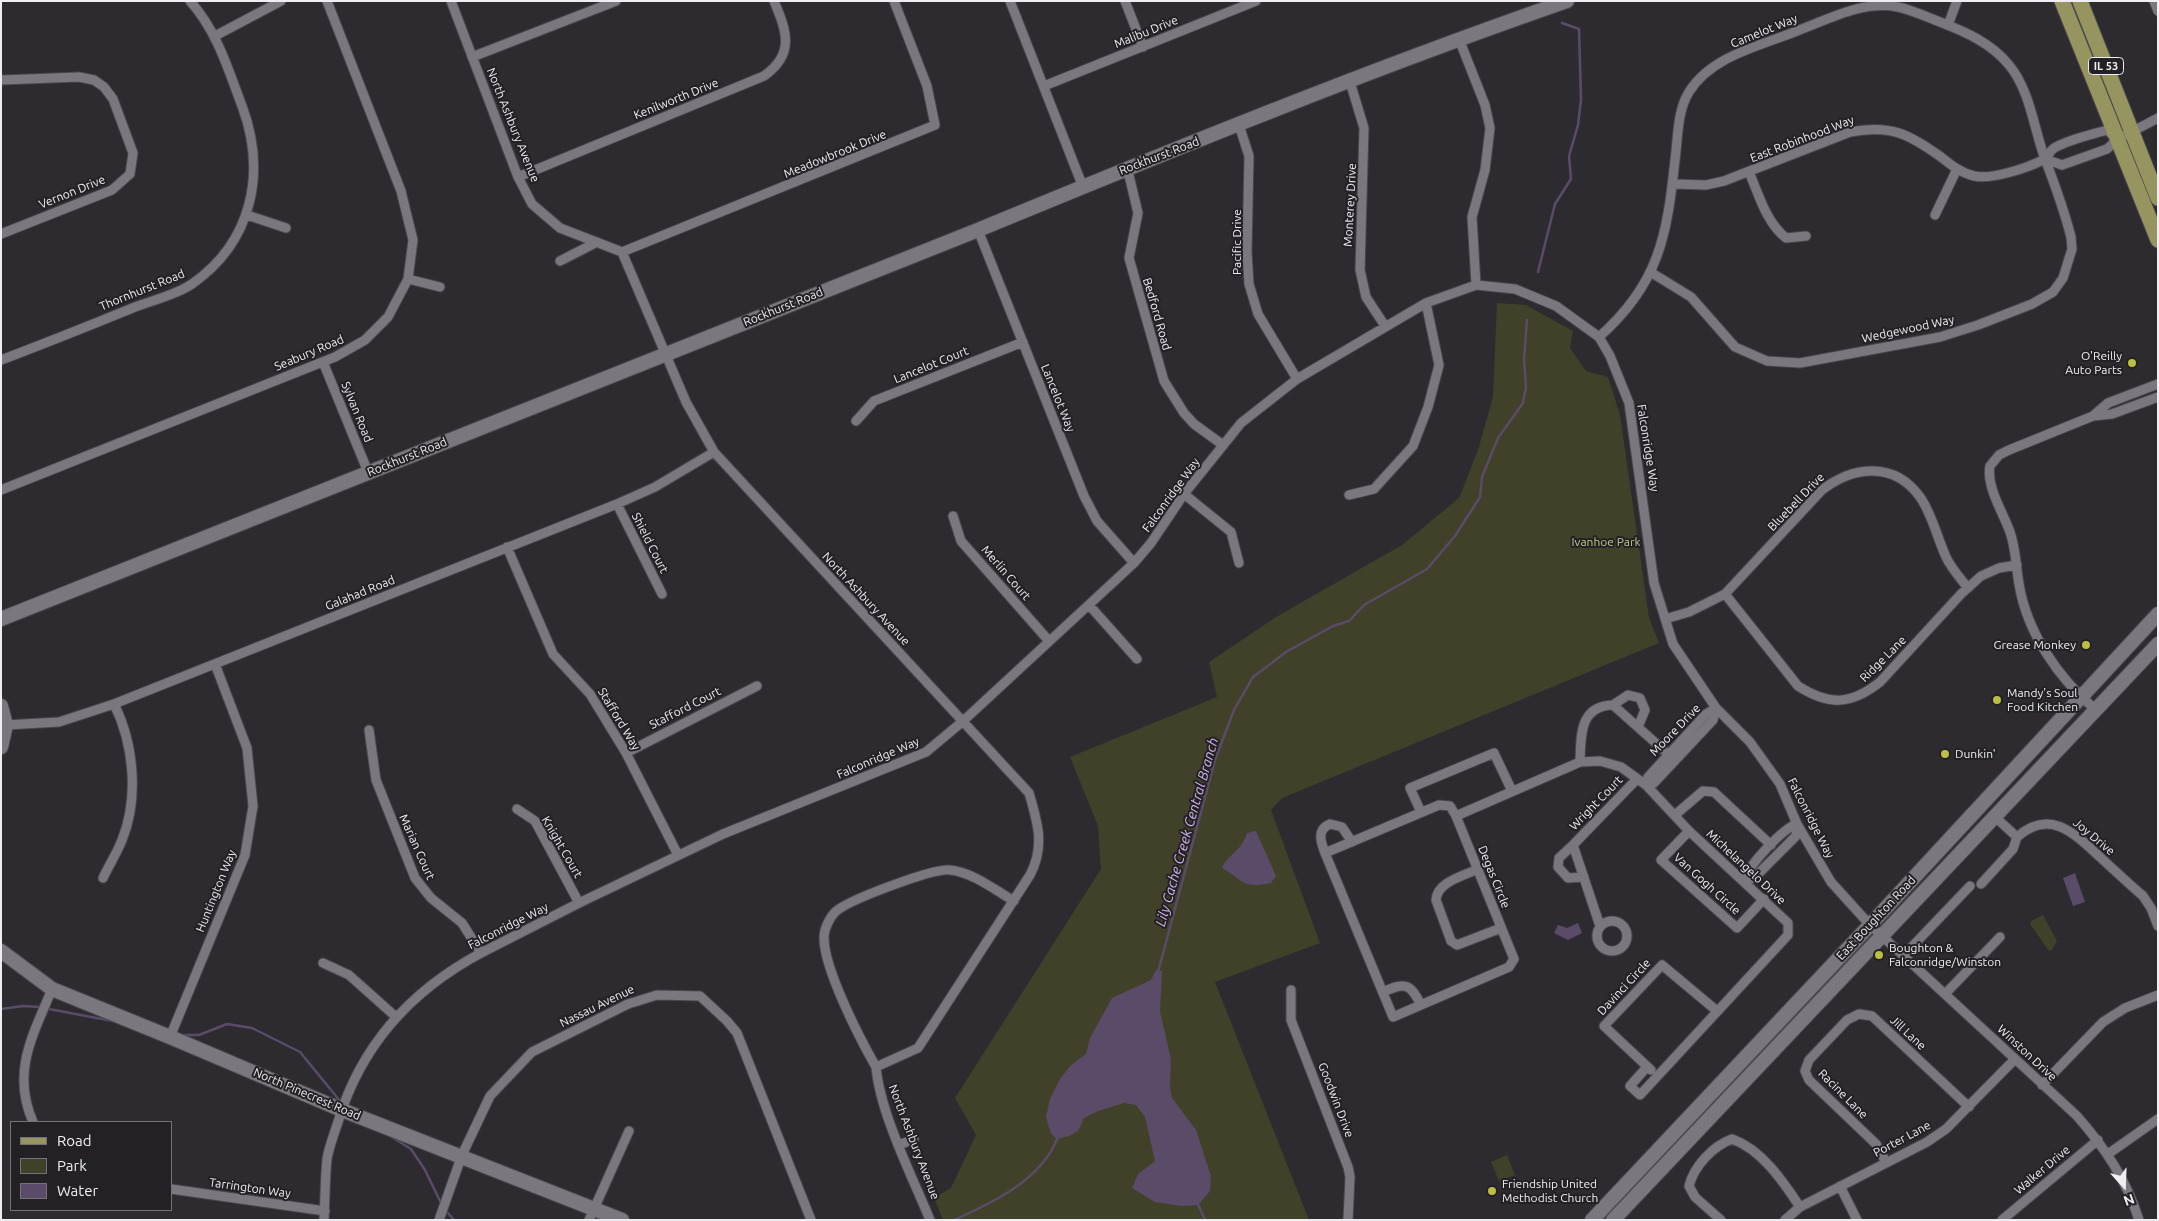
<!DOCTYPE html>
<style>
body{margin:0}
#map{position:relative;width:2159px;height:1221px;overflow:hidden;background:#2d2a30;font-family:Ubuntu,sans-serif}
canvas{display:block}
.frame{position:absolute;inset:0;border:2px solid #f0eef2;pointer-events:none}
.legend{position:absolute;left:10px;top:1121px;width:162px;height:90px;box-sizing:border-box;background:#232126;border:1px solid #757378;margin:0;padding:6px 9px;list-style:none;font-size:15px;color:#f0eef2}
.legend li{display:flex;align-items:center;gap:10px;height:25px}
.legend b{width:25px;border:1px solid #757378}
.north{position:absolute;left:2099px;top:1161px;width:50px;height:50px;-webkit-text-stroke:4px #232126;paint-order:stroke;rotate:160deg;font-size:14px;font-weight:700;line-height:20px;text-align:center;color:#f0eef2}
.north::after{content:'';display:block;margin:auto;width:18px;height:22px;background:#f0eef2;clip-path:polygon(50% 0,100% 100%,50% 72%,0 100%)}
</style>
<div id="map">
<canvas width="2159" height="1221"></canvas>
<div class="frame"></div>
<ul class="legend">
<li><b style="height:6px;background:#96955f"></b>Road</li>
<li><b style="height:14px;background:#404128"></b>Park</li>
<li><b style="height:14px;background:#5a4b68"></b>Water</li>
</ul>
<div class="north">N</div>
</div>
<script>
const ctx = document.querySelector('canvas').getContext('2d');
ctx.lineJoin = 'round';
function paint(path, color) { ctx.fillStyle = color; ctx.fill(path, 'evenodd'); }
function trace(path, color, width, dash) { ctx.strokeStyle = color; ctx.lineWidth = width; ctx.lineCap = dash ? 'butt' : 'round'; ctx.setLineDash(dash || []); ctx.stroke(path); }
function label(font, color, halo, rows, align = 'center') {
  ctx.font = font + ' Ubuntu,sans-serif'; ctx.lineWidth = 4; ctx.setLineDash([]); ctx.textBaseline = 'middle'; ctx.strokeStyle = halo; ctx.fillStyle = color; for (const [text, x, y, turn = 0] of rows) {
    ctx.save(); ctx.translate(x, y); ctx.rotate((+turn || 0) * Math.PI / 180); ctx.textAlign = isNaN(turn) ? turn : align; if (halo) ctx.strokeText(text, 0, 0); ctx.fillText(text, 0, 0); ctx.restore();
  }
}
const green = new Path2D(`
 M1497 303 1526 305 1573 331 1570 348 1586 371 1608 377 1620 415 1649 618 1659 643 1282 798 1271 810 1320 943 1215 982 1309 1220H943L934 1198 951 1188 976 1135 955 1098 1101 869 1098 826 1070 757 1217 697 1209 662 1276 617 1402 545 1459 498 1478 450 1493 397Z
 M2043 915 2057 941 2052 950 2049 951 2030 924 2031 921Z
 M1507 1155 1515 1175 1499 1181 1491 1162Z`);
const water = new Path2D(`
 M1256 831 1276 876 1271 883C1241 889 1245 881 1222 868 1229 853 1241 852 1247 833Z
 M2075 873 2085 902 2073 906 2063 878Z
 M1578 923 1582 933 1568 940 1554 933 1558 925 1567 928Z
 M1156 970 1162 971 1160 1012 1171 1059 1170 1087 1172 1098 1196 1130 1211 1176 1210 1191 1198 1205 1181 1206 1155 1202 1132 1188 1138 1174 1155 1161 1145 1117 1136 1105 1124 1103 1098 1111 1084 1118 1078 1131 1069 1136 1057 1139 1051 1134 1046 1117 1050 1099 1060 1079 1071 1065 1086 1054 1090 1038 1112 998 1151 980Z`);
const stream = new Path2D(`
 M1538 272 1555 204 1571 179 1569 156 1578 125 1581 100 1579 29 1562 23
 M1158 972 1215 760 1234 710 1253 677 1286 652 1333 626 1349 621 1364 605 1427 569 1455 536 1480 497 1482 477 1498 438 1523 403 1526 387 1524 359 1527 320
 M1 1009 23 1006 40 1007
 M49 1009 118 1022
 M183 1035H199L227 1024 252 1028 300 1052 340 1101
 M390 1136 411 1149 425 1170 441 1203
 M1197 1202 1205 1220
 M448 1213 454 1220
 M954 1220C992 1203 1041 1180 1057 1139`);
const street = new Path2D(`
 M451 1 518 177 532 204 560 228 622 252 686 402 714 452 1029 793C1038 823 1045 847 1030 875L918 1048 876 1067C880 1113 912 1176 930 1220
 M1010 1 1083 187
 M1125 1 1143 47
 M2154 1 2158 11
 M1948 25 1957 1
 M215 36 281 1
 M1459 39 1485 105 1490 128 1485 170 1472 217 1476 285
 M472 57 616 1
 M1 80 79 77 94 80 104 87 113 99 133 153 130 174 112 190 1 234
 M1350 82 1364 128 1360 270 1366 297 1385 326
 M1044 86 1256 1
 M1239 125 1249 156 1247 252 1249 284 1258 314 1297 379
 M2045 159 2062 165 2107 149 2118 139 2158 118
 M1127 167 1138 213 1129 258 1164 381 1184 413 1194 424 1223 445
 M1749 172C1759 195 1766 222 1786 238L1806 236
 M518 177 764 76C795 54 787 32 774 1
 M1673 184 1706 185 1724 181 1850 132C1890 124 1909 134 1941 157 1951 165 1961 173 1974 176 1991 180 2027 168 2043 160 2049 157 2050 149 2056 147 2071 139 2090 135 2107 130L2115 137
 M247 215 286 228
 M1935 215 1957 169
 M978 230 1084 496 1097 521 1134 563
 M622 252 935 125 927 86 894 1
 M560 261 597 242
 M408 279 440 287
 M1599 337C1659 284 1667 236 1675 160 1678 138 1677 111 1689 92 1711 56 1760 46 1797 31 1829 19 1863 0 1898 7 1912 10 1927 17 1940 22 1966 32 1991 43 2009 65 2030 90 2034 129 2045 159 2055 185 2064 210 2071 237L2072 249 2063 278 2053 292 2032 304 1978 325 1940 337 1800 363 1767 361 1735 347 1691 297 1652 273
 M1 360C46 343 91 325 135 307 153 300 176 295 192 284 252 242 267 173 242 106 228 69 217 31 190 1
 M323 362 368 472
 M2093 416 2108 403 2158 384
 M856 421 874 401 1023 342
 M1 490 335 357 365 340 388 317 408 279 413 240 401 191 327 1
 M1184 494 1231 532 1239 563
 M1349 495 1374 489 1413 446 1428 407 1439 365 1426 303
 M617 504 662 594
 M953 516 961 541 1049 641
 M507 547 553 654 590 694 626 753 678 855
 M1725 594 1798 686C1829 706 1851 705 1880 682L1961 594 1981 576 1999 568 2017 565
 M1089 605 1137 659
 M1665 619 1689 612 1725 594 1822 490C1853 466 1894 461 1920 497 1932 514 1937 537 1946 557 1951 568 1960 578 1968 588
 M1613 705 1628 695 1640 698 1645 710 1638 727
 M2096 710C2059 679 2027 633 2019 584 2016 567 2016 549 2010 532 2003 512 1986 487 1990 466L1999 455 2009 450 2093 416 2112 414 2158 397
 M6 725 59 722 114 704 617 504 655 487 714 452
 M369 730 376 780 415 878 431 898 462 923 481 953
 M626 753 757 686
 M1580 762C1581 736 1579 706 1613 705L1668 754
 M1646 785 1654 783 1713 720 1716 708
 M1646 785 1648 777 1706 714 1716 708
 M1439 805 1450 806 1456 816 1514 959 1509 967 1393 1017 1325 853Z
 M517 809 535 821 579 903
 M1421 812 1410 788 1494 753 1512 791
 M1675 815 1703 791 1714 792 1771 845
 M1456 816 1580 762 1600 761 1621 767 1646 785 1689 831 1788 923V935L1640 1095 1630 1086 1647 1067
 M1995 817 2017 837C2050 808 2074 833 2100 857 2114 870 2128 883 2143 896L2151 908 2158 926
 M1797 824 1796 836 1754 878 1744 880C1748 866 1783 828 1797 824Z
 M1689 831 1661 860 1737 928 1764 899
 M1573 845 1559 858 1558 867 1568 878 1584 877
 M1325 853C1321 842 1316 830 1330 824L1342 827 1352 842
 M1478 869C1463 876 1437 882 1436 900L1451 941 1457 945 1501 928
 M103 878C109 865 117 853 122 840 139 798 134 744 114 704
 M1981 884 2013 849 2017 837
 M1597 936a15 15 0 1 1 30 0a15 15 0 1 1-30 0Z
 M1600 926 1573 845 1637 779
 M1904 955 1970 886
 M323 963 349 975 396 1017
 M1291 990V1020L1348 1167 1350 1177 1348 1220
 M1383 992C1405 982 1410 983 1421 1005
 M1945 994 2000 937
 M170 1037 245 855 253 806 247 748 215 664
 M876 1067C860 1039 824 969 824 938 824 928 831 914 839 909 855 898 933 868 950 870 972 872 995 890 1014 901
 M1651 1070 1604 1026 1662 965 1717 1011
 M2042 1085 2103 1022 2125 1008 2158 995
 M33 1122C11 1072 33 1035 52 989
 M899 1145 914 1139
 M2108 1154 2158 1119
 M1886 1162 1876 1144 1809 1080 1805 1071 1809 1060 1847 1020 1859 1014 1872 1016 1969 1107
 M1840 1186 1857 1220
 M171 1189 325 1211
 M324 1220C325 1200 325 1179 327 1159 329 1147 334 1134 338 1122 361 1045 410 991 481 953L579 903 723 834 926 752 962 722 1134 563 1151 543 1184 494 1241 423 1297 379 1426 303 1476 285 1515 289 1556 306 1599 337 1610 356 1629 403 1654 583 1673 644 1716 708 1750 742 1780 784 1797 824 1831 882 1870 925 2077 1116C2105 1148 2126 1179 2139 1220
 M439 1220 462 1155 490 1096 532 1052 628 1004 657 995 700 996 727 1021 737 1033 811 1220
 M589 1220 629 1131
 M1721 1220 1695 1197 1689 1186C1694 1166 1713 1146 1732 1139 1761 1149 1783 1181 1800 1207
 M1785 1220 1800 1207 1927 1142 1946 1129 2015 1059
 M2002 1220 2098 1140`);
const secondary = new Path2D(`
 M1 619 978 230C1172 150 1368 70 1567 1
 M1 706 6 725 1 747
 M1 951 52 989 170 1037 342 1110 622 1220
 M1592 1220 1870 925 2158 614
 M1613 1220 2158 644`);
const primary = new Path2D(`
 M2062 1 2158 240
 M2080 1 2158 198`);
const markers = [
 [2132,363,5,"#bdbf43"],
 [2086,645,5,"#bdbf43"],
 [1997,700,5,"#bdbf43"],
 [1945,754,5,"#bdbf43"],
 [1879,955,5,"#bdbf43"],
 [1492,1191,5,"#bdbf43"]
];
const shields = [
 [2106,66,35]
];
const shieldNames = [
 ["IL 53",2106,66]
];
const streetNames = [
 ["Camelot Way",1764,31,-22],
 ["Malibu Drive",1146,32,-22],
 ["Kenilworth Drive",676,99,-22],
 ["North Ashbury Avenue",513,125,68],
 ["East Robinhood Way",1802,139,-21],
 ["Meadowbrook Drive",835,154,-22],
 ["Rockhurst Road",1159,156,-21],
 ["Vernon Drive",72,192,-22],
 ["Monterey Drive",1350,205,-87],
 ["Pacific Drive",1237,242,-90],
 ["Thornhurst Road",142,290,-22],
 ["Rockhurst Road",783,307,-22],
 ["Bedford Road",1157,314,74],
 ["Wedgewood Way",1908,329,-12],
 ["Seabury Road",309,353,-23],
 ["Lancelot Court",931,365,-22],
 ["Lancelot Way",1058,398,68],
 ["Sylvan Road",357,412,68],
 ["Falconridge Way",1648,448,81],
 ["Rockhurst Road",407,457,-22],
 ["Falconridge Way",1171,495,-54],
 ["Bluebell Drive",1796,502,-46],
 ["Shield Court",650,543,63],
 ["Merlin Court",1006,573,49],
 ["Galahad Road",360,593,-22],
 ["North Ashbury Avenue",866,599,47],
 ["Ridge Lane",1883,659,-45],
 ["Stafford Court",685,708,-27],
 ["Stafford Way",619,719,59],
 ["Moore Drive",1675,730,-46],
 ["Falconridge Way",878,758,-23],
 ["Wright Court",1596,803,-46],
 ["Falconridge Way",1811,818,63],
 ["Joy Drive",2094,837,40],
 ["Marian Court",417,847,66],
 ["Knight Court",562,847,60],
 ["Michelangelo Drive",1746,867,43],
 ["Degas Circle",1494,877,68],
 ["Van Gogh Circle",1707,884,42],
 ["Huntington Way",216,891,-68],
 ["East Boughton Road",1876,918,-47],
 ["Falconridge Way",508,926,-27],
 ["Davinci Circle",1624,987,-47],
 ["Nassau Avenue",597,1006,-26],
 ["Jill Lane",1908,1033,43],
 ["Winston Drive",2027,1053,43],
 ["North Pinecrest Road",307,1094,23],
 ["Racine Lane",1843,1094,45],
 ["Goodwin Drive",1336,1100,69],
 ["Porter Lane",1902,1139,-28],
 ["North Ashbury Avenue",914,1142,69],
 ["Walker Drive",2042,1170,-40],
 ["Tarrington Way",250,1188,8]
];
const poiNames = [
 ["O'Reilly",2122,356,"right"],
 ["Auto Parts",2122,370,"right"],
 ["Grease Monkey",2076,645,"right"],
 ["Mandy's Soul",2007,693],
 ["Food Kitchen",2007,707],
 ["Dunkin'",1955,754],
 ["Boughton &",1889,948],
 ["Falconridge/Winston",1889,962],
 ["Friendship United",1502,1184],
 ["Methodist Church",1502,1198]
];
const parkNames = [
 ["Ivanhoe Park",1606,542]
];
const waterNames = [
 ["Lily Cache Creek Central Branch",1187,832,-74]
];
paint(green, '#404128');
paint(water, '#5a4b68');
trace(stream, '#5a4b68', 2.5);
trace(street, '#4a484c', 11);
trace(secondary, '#4a484c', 16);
trace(primary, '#4a484c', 17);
trace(street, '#7b777e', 9);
trace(secondary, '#7b777e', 14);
trace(primary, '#96955f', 15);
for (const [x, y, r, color] of markers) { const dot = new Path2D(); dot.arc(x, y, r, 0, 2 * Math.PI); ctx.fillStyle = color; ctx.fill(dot); trace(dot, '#232126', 2); }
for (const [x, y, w] of shields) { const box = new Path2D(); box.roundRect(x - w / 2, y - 8.5, w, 17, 4); ctx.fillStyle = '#232126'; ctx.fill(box); trace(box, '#f0eef2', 1); }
label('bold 11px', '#f0eef2', null, shieldNames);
label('12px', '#f0eef2', '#232126', streetNames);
label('12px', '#f0eef2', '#232126', poiNames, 'left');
label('12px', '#c5c88a', '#232126', parkNames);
label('italic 14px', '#d2b5ec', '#232126', waterNames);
</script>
